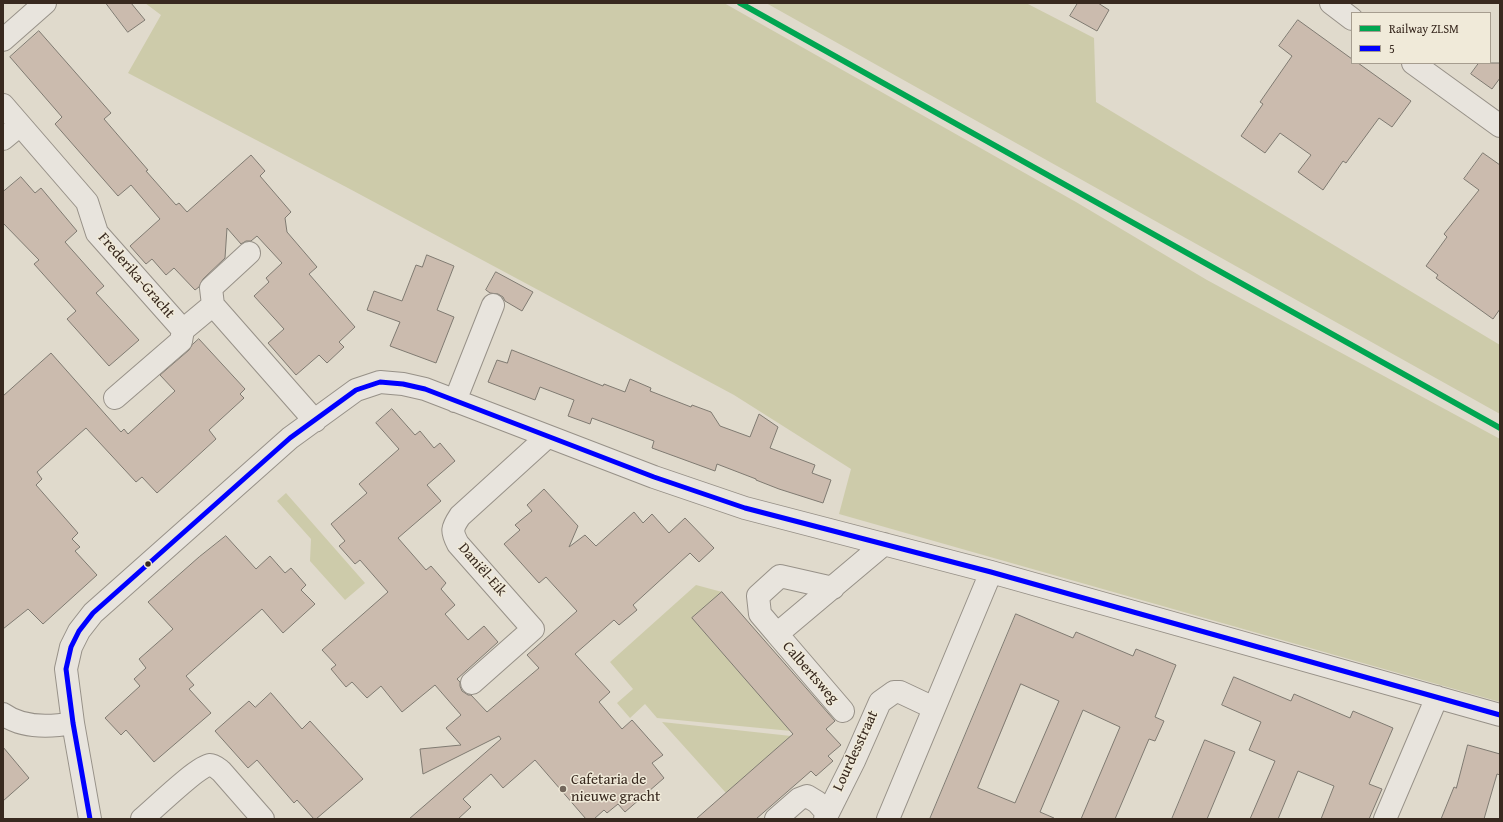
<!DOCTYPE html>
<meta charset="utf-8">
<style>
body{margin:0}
#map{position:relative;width:1503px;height:822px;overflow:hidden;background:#e0dacc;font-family:"Gentium Book Plus",serif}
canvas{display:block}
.frame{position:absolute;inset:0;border:4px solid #38291f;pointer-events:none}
.legend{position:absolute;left:1351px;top:12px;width:140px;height:52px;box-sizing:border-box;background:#f0ead9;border:1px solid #a69d8f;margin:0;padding:5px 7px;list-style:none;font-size:12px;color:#38291f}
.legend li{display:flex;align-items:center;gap:8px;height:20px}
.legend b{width:20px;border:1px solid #a69d8f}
</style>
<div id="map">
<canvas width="1503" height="822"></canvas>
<div class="frame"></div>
<ul class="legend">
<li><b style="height:5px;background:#00a651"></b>Railway ZLSM</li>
<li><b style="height:5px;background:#00f"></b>5</li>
</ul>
</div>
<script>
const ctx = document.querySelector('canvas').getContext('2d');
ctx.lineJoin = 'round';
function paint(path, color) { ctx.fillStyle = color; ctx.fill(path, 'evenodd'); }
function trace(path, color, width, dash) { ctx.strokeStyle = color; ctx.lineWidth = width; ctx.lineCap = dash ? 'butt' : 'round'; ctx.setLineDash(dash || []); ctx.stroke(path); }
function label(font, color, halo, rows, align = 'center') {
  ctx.font = font + ' "Gentium Book Plus",serif'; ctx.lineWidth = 3; ctx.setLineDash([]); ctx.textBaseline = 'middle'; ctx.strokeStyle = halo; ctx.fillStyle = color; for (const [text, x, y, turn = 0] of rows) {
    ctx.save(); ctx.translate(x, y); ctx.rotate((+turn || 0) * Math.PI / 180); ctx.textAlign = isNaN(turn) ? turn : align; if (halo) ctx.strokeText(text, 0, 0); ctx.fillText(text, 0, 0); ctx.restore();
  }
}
const green = new Path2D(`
 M145 3H724L1076 202 1207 280 1500 439V702L839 514 851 469 734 395 348 188 128 73 161 15Z
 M766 3H1026L1094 38 1096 102 1500 345V414Z
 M286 493 365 583 345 600 310 561 311 539 277 501Z
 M696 585 722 592 693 618 791 731 657 718 645 704 630 718 617 703 633 689 610 662Z
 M662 722 791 736 726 793Z`);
const building = new Path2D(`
 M106 3H131L145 20 128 32Z
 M1078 3H1098L1109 10 1097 31 1070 16Z
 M1298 20 1352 59V63H1358L1411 101 1392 127 1379 118 1346 163 1343 161 1323 190 1298 172 1311 155 1280 133 1265 153 1241 136 1263 104 1260 102 1292 56 1279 46Z
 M39 31 111 113 104 119 148 170 146 171 176 205 179 203 187 212 251 155 265 171 260 176 291 212 285 218 287 232 317 267 309 274 355 327 339 342 344 347 327 363 319 355 296 375 268 343 284 329 254 296 269 282 266 278 282 263 257 236 251 241H246L241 244 227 228 225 258 203 279 199 287 195 290 174 268 166 275 152 259 146 264 130 246 160 219 131 185 118 196 55 124 62 117 10 57Z
 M1479 63H1500V78L1492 89 1471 74Z
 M1483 153 1500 165V309L1493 319 1436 278 1438 275 1426 266 1447 237 1444 234 1479 190 1464 179Z
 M21 177 35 193 41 188 77 231 65 242 104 286 96 293 139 340 109 366 67 319 76 311 34 264 39 260 3 223V192Z
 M427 255 454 266 437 310 454 317 436 363 390 346 400 322 367 310 374 291 402 301 416 265 422 267Z
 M496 272 533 292 522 311 505 301 503 297 498 294 490 293 486 290Z
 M199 339 245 389 240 394 244 398 209 430 216 439 157 493 142 477 136 482 86 428 78 435 37 472 42 479 36 485 78 533 72 539 80 547 75 551 97 575 43 624 28 609 3 629V396L51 353 121 432 124 429 128 434 175 391 160 375 189 350 192 345Z
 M512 350 603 386 604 384 625 392 630 379 651 388 650 391 691 407 692 405 711 412 720 426 750 437 759 414 778 427 770 448 815 465 812 473 831 480 823 503 779 489 756 480V479L717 464 715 471 674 456 652 448 654 441 592 418 590 424 568 416 574 400 540 387 535 400 488 382 497 360 507 363Z
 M392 409 415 435 420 431 434 448 440 443 455 461 427 485 441 501 398 538 426 570 431 566 446 583 441 589 455 605 445 614 468 640 484 626 498 642 457 679 460 682V686L462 691 468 695H471L487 712 539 668 527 655 577 611 546 577 539 583 504 544 520 530 515 525 532 511 527 505 544 489 578 526 569 547 585 535 596 546 634 512 643 523 652 514 669 533 685 518 714 548 699 562 690 553 633 605 637 610 619 625 614 620 575 654 610 692 599 702 622 729 632 720 663 755 652 763 664 778 625 812 618 804 607 813 604 810 594 819H586L535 760 503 788 491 774 463 799 471 807 458 819H409L501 739 499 736 423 774 420 749 461 745 446 728 461 715 435 685 402 712 381 686 367 698 352 682 346 687 331 669 336 665 322 650 388 592 360 560 355 564 339 546 345 541 331 524 367 493 359 484 399 449 376 423Z
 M226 536 256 569 270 556 285 573 291 568 306 585 301 590 315 604 283 633 262 609 186 676 194 685 189 689 211 713 154 762 126 730 121 735 105 718 140 686 134 679 146 668 139 659 173 629 148 602 199 557Z
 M722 592 835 721 826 729 841 745 828 756 833 761 816 776 811 771 756 819H696L793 734 692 618Z
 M1016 614 1073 638 1076 632 1133 656 1136 649 1176 665 1155 717 1164 721 1155 741 1149 739 1115 819H1081L1120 727 1083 710 1040 812 1054 818V819H930ZM1021 684 1059 701 1015 803 978 788Z
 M1234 677 1291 701 1294 694 1350 718 1353 711 1393 728 1369 784 1382 789 1369 819H1321L1334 786 1298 771 1278 819H1250L1275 761 1249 750 1261 722 1222 705Z
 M271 693 302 729 310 721 363 779 316 819H314L297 800 294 803 257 760 248 768 215 731 249 701 255 707Z
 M1205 740 1235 752 1207 819H1172Z
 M1468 745 1500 754V775L1497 774 1484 819H1441L1454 787 1456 788Z
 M3 747 29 778 3 801Z`);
const street = new Path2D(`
 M1331 3 1352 19
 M3 40 45 3
 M1413 63 1500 126
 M3 105 87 202 97 233 183 330
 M3 139 20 125
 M213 305 315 421
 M115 398 181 341 183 330 213 305 211 288 249 253
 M455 401 493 305
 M777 634 760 614 758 596 780 576 833 588
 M472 683 533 629 458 544C451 531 452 528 460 516L547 437
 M843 711 777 634 884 544
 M3 714C22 728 51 727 73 723
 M90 819 73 723 66 669 71 647 79 631 93 613 290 438 356 390 380 382 403 384 425 389 654 477 745 508 991 572 1500 715
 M142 819C154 809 198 766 210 765 214 765 217 768 221 771L263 819
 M776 819 799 799 807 796 817 802 827 813
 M825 819 854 761 880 702 894 692H900L934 708
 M888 819 991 572
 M1385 819 1437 697`);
const bus1 = new Path2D(`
 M90 819 73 723 66 669 71 647 79 631 93 613 290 438 356 390 380 382 403 384 425 389 654 477 745 508 991 572 1500 715`);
const rail1 = new Path2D(`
 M740 3 1500 428`);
const markers = [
 [148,564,3.5,"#38291f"],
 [563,789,4,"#73675c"]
];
const streetNames = [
 ["Frederika-Gracht",136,276,49],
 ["Daniël-Eik",482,570,49],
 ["Calbertsweg",810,673,49],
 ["Lourdesstraat",856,751,-65]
];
const poiNames = [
 ["Cafetaria de",571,780],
 ["nieuwe gracht",571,797]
];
paint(green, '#cdcbaa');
paint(building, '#cbbbae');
trace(building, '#7f7a71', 1);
trace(street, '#979188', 24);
trace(street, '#e8e4dd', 22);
trace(bus1, '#00f', 5);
trace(rail1, '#00a651', 6);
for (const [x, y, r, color] of markers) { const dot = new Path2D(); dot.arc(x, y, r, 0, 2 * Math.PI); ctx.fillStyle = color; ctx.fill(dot); trace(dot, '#f0ead9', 1.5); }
label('15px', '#38291f', '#f0ead9', streetNames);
label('15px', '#38291f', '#f0ead9', poiNames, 'left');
</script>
